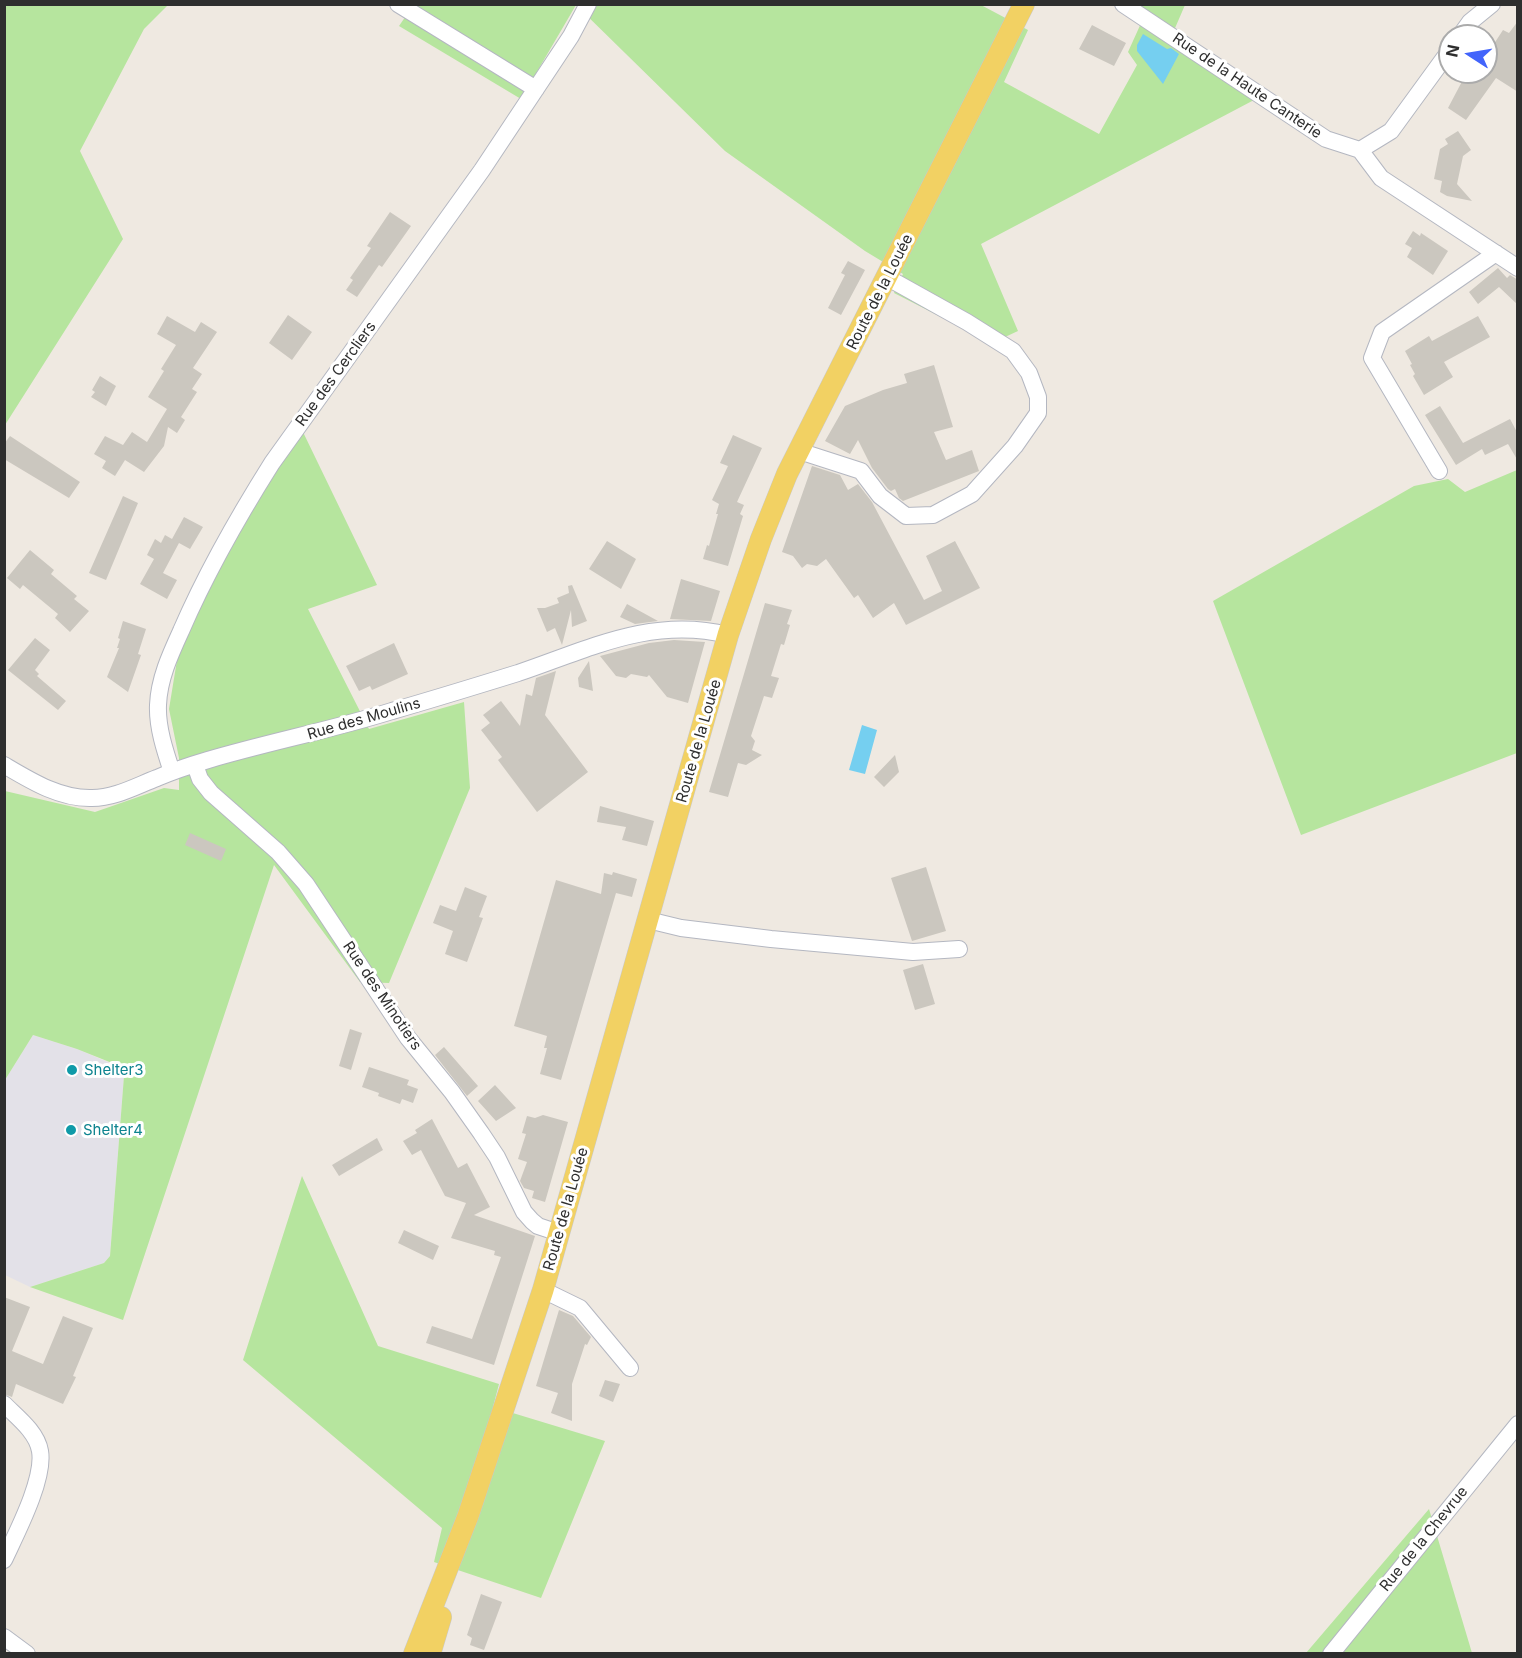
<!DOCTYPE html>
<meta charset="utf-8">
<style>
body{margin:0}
#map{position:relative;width:1522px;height:1658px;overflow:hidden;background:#efe9e1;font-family:Inter,sans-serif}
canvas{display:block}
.frame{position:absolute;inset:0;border:6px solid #2e2e2e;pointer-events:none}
.north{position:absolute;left:1438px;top:24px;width:60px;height:60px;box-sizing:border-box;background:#fff;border:2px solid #ababab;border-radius:50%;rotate:282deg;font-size:16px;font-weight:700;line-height:24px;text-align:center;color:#2e2e2e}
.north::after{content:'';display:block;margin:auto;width:21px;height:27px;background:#4264fb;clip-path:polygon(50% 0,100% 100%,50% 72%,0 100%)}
</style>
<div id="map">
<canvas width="1522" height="1658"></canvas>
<div class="frame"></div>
<div class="north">N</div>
</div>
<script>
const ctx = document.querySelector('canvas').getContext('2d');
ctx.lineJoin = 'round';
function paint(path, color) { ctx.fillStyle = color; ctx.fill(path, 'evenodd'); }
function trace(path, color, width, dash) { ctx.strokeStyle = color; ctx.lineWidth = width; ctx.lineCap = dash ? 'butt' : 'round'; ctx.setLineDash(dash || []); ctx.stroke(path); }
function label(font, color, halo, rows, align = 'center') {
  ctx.font = font + ' Inter,sans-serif'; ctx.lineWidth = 6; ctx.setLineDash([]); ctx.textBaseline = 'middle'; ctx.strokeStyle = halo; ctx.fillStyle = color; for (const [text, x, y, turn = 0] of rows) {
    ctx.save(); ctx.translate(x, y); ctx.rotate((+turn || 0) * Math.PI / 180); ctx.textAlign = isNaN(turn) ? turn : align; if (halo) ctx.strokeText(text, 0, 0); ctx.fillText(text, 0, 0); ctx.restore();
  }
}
const industrial = new Path2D(`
 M33 1035 77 1049 117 1066 124 1076 110 1256 104 1263 30 1287 5 1275V1080Z`);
const green = new Path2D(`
 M5 4 168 5 144 29 80 151 123 239 5 425Z
 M414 4 981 5 1028 30 1004 82 1099 134 1137 65 1128 52 1147 10 1139 5H1185L1169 42 1254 100 981 244 1018 331 992 343 894 293 903 274 865 251 725 151 576 5 521 99 399 26Z
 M302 430 377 585 308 609 369 729 464 702 470 788 389 983 360 982 274 865 123 1320 30 1287 104 1263 110 1256 124 1076 117 1065 77 1049 33 1035 5 1080V791L95 812 164 788 179 790V758L169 709 178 654 216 567Z
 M1517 470V753L1301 835 1213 601 1414 486 1448 479 1465 492Z
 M302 1176 378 1346 499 1384 493 1407 605 1441 541 1598 434 1562 442 1528 243 1360Z
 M1429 1509 1472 1653H1306Z`);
const water = new Path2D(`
 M1143 34 1167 49 1171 48 1179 54 1163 84 1137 51V45Z
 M862 725 877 730 865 774 849 770Z`);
const building = new Path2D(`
 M1518 21V92L1496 78 1466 120 1448 108 1467 72H1486V56L1503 30 1509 33Z
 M1092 25 1126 43 1114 66 1079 49Z
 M1458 131 1471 150 1463 156 1457 184 1472 201 1447 196 1440 192 1442 181 1434 179 1440 149 1448 144 1445 139Z
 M390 212 411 226 382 267 379 265 357 297 346 290 353 280 350 278 371 248 367 246Z
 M1413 231 1420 236 1421 233 1448 251 1433 275 1407 257 1412 248 1405 244Z
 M848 261 865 270 841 315 828 308 845 275 841 273Z
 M1498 268 1507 278 1510 275 1518 280V305L1499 287 1478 304 1469 292Z
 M288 315 312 332 292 360 269 343Z
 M167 316 195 332 201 322 217 332 193 368 202 374 192 389 197 392 181 417 185 420 177 433 168 427 164 446 144 472 125 460 115 476 102 468 106 461 94 454 105 436 123 445 132 432 147 442 167 409 148 397 164 371 161 369 176 345 157 334Z
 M1478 316 1490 337 1444 362 1453 377 1424 395 1413 376 1415 374 1410 365 1412 364 1405 351 1429 336 1432 341Z
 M934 365 953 427 934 432 946 460 972 450 979 471 903 501 899 498 895 489 891 491 888 489 872 468 858 440 850 454 825 441 845 406 883 390 907 383 904 374Z
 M100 376 116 386 106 406 91 397 95 392 92 390Z
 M1440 406 1463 443 1510 419 1518 434V461L1508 444 1485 455 1482 449 1456 465 1425 415Z
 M733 435 762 448 737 502 744 505 740 514 743 516 728 566 703 559 707 545 709 546 718 514H716L719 504 712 500 728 466 720 463Z
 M10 436 80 482 69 498 4 459V444Z
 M812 466 840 475 848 490 858 484 872 502 924 600 942 591 926 556 955 541 980 588 906 625 894 603 873 618 858 595 854 598 826 559 817 566 807 564 802 568 793 556 782 552Z
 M123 496 138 503 106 580 89 573Z
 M184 517 203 527 190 549 179 543 163 573 177 580 167 599 140 584 154 559 147 555 155 539 161 543 165 535 172 539Z
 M607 541 636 559 621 589 589 569Z
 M30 550 54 570 51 574 77 596 74 599 89 611 70 632 55 618 58 614 23 585 20 589 7 578Z
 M681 579 720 591 711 621 670 619Z
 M572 585 587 621 572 627 571 610 562 645 555 628 547 632 537 608H545L559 603 557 598 569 593 568 586Z
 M765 603 792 610 787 624 790 625 784 645 781 644 771 676 779 678 772 698 764 696 751 736 755 741 752 750 762 755 746 765 738 763 728 797 709 792Z
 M627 604 658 621 635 624 620 617Z
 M123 621 146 629 138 654 141 655 128 692 107 677 119 648H117L120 639 118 638Z
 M35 638 50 650 35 670 39 674 37 676 66 701 58 710 8 670Z
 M674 640 705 642 688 703 667 697 649 675 647 677 631 674 626 678 616 676 600 656 649 643Z
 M394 643 408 674 372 690 370 686 359 691 346 666Z
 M589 661 593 691 579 687 578 678Z
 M556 671 545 715 588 772 537 812 498 760 502 757 481 730 490 723 483 715 501 701 520 726 526 694 532 696 536 678Z
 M895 755 899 772 884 787 874 777Z
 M600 806 654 821 647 846 622 840 626 827 597 822Z
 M190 833 226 849 221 861 185 845Z
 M926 867 946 931 912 941 891 878Z
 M613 872 637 879 632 897 616 893 561 1080 540 1074 547 1048H544L547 1036 514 1026 556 880 601 894 604 873 612 875Z
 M465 887 487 896 479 917 483 918 467 962 445 954 453 931 433 923 440 905 456 911Z
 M923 964 935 1004 915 1010 903 970Z
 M350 1029 362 1033 351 1070 339 1066Z
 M444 1047 478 1086 467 1096 435 1055Z
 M369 1067 409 1080 407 1085 418 1089 413 1103 402 1099 400 1104 378 1096 379 1093 362 1087Z
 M495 1085 516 1108 496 1121 478 1101Z
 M543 1115 568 1122 545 1202 532 1198 534 1191 524 1188 520 1181 527 1162 518 1159 526 1134 522 1133 527 1116 535 1118Z
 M432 1119 458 1168 467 1163 490 1207 474 1215 535 1236 494 1365 426 1343 432 1326 472 1339 501 1257 494 1255 495 1251 451 1238 466 1203 445 1196 421 1150 412 1155 403 1141 417 1133 415 1130Z
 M377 1138 383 1150 339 1176 332 1165Z
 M404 1230 439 1246 433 1260 398 1243Z
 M4 1297 30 1307 12 1351 43 1364 63 1316 93 1328 73 1376 76 1377 63 1404 16 1384 12 1397 4 1394Z
 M559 1310 573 1316 591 1337 587 1345 585 1344 572 1384V1421L551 1413 558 1393 536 1386Z
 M605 1380 620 1384 613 1402 599 1396Z
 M481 1594 502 1602 484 1650 470 1645 472 1638 467 1635Z`);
const minor = new Path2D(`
 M398 4 536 89
 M1123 4 1326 139 1360 150 1381 178 1518 268
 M1460 36 1470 22 1492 4
 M1360 150 1391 131 1450 50
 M799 451 861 471 880 496 906 516 933 515 972 494 1015 446 1038 413V397L1029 373 1013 351 967 322 888 278
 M1439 471 1372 358 1382 332 1496 253
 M4 765C31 781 60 799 92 798 115 798 136 786 157 778 173 771 191 765 208 760 269 742 331 730 392 711 434 699 476 686 518 673 589 649 652 616 728 635
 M195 765 200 779 211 793 278 852 306 884 408 1038 452 1092 481 1133 497 1157 524 1212 532 1221 538 1226 559 1233
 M172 772C165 751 157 727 158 705 159 679 170 655 181 631 206 573 238 517 272 463L482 170 571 36 588 4
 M648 920 681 928 771 939 913 952 959 949
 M543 1290 580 1308 630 1368
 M4 1404C17 1417 37 1432 40 1451 45 1479 16 1534 4 1560
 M4 1637 27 1654
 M1331 1654 1518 1424`);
const major = new Path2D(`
 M414 1654 468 1516 543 1290 728 635 761 539 787 474 1024 4
 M430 1654 441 1617`);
const markers = [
 [72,1070,6,"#0f9aa8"],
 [71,1130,6,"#0f9aa8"]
];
const streetNames = [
 ["Rue de la Haute Canterie",1247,86,34],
 ["Route de la Louée",880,292,-63],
 ["Rue des Cercliers",336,374,-54],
 ["Rue des Moulins",364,719,-16],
 ["Route de la Louée",699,741,-74],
 ["Rue des Minotiers",382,996,56],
 ["Route de la Louée",566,1209,-74],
 ["Rue de la Chevrue",1424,1539,-51]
];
const cultureNames = [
 ["Shelter3",84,1070],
 ["Shelter4",83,1130]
];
paint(industrial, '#e3e1e8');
paint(green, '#b6e59e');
paint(water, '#75cff0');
paint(building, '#cbc7bf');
trace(minor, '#b4b7c1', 18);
trace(major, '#c9c9c9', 22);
trace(minor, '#fff', 16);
trace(major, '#f2d163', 21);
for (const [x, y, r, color] of markers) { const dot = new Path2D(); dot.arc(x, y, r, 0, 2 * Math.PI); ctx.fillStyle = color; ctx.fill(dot); trace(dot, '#fff', 2); }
label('15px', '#2e2e2e', '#fff', streetNames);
label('15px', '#0d838f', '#fff', cultureNames, 'left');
</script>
